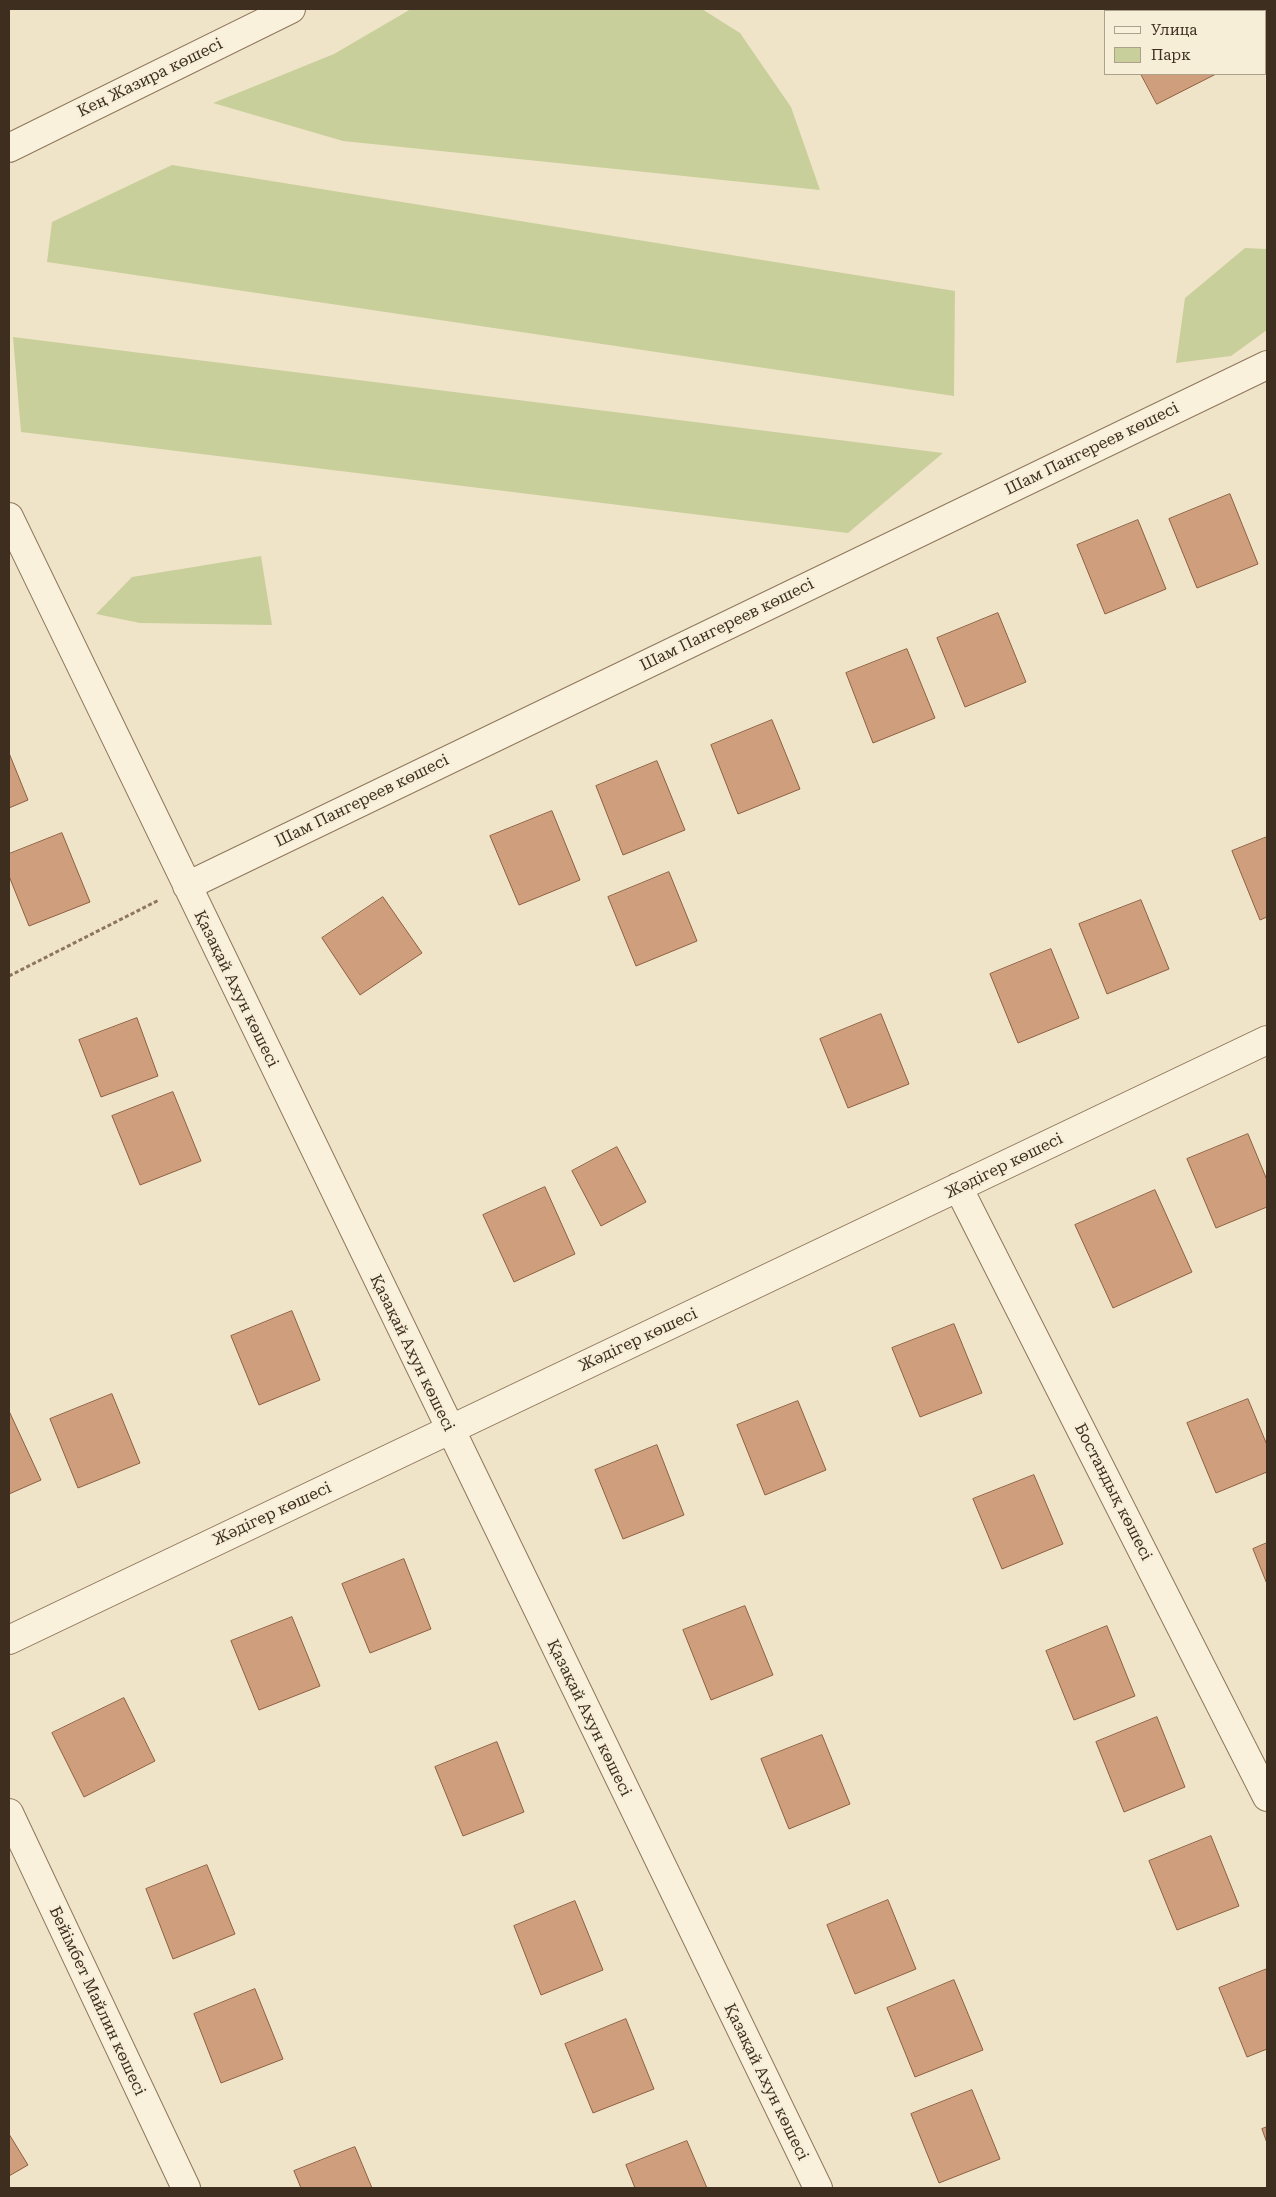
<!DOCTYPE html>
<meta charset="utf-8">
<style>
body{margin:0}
#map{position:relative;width:1276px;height:2197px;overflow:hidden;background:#f0e4c8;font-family:"Roboto Serif",serif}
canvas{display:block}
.frame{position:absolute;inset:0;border:10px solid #3d2e20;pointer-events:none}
.legend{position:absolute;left:1104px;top:10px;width:162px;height:65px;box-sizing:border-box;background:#f7eed8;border:1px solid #ada18e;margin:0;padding:6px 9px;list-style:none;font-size:15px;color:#3d2e20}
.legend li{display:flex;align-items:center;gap:10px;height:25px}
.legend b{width:25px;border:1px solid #ada18e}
</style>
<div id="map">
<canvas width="1276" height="2197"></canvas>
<div class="frame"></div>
<ul class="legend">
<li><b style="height:6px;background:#faf1dc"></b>Улица</li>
<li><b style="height:14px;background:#c9cf9b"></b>Парк</li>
</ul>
</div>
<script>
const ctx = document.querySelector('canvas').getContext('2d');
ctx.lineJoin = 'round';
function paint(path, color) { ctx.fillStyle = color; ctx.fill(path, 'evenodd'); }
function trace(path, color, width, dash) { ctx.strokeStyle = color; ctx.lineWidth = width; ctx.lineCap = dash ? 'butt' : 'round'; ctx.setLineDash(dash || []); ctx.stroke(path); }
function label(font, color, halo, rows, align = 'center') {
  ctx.font = font + ' "Roboto Serif",serif'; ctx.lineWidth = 4.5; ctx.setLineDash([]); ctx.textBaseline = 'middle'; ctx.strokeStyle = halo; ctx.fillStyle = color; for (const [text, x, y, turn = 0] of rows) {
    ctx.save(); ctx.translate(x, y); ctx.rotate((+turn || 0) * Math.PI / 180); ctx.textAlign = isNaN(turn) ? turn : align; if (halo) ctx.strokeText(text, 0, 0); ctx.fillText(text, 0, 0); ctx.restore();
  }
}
const green = new Path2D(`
 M411 9H702L740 33 791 107 820 190 343 141 213 103 334 54Z
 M172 165 955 291 954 396 47 262 52 222Z
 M1245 248 1267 249V330L1231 356 1176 363 1185 298Z
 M13 337 943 453 848 533 21 432Z
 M261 556 272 625 140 623 96 614 132 577Z`);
const building = new Path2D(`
 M1108 9H1239L1241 11H1109Z
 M1141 74H1216L1157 104Z
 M1230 494 1258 564 1197 588 1169 519Z
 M1138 520 1166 589 1105 614 1077 545Z
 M998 613 1026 682 965 707 937 638Z
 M907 649 935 718 873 743 846 673Z
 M772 720 800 789 738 814 711 745Z
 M9 753 28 800 9 808Z
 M657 761 685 830 623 855 596 786Z
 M552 811 580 880 519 905 490 836Z
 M62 833 90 902 29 926 9 876V854Z
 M1267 837V917L1260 920 1232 851Z
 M669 872 697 941 636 966 608 897Z
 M383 897 422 953 360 995 322 938Z
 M1141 900 1169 969 1107 994 1079 924Z
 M1051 949 1079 1018 1018 1043 990 974Z
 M881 1014 909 1084 848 1108 820 1039Z
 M137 1018 158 1076 101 1097 79 1040Z
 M173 1092 201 1161 140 1185 112 1116Z
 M1248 1134 1267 1180V1207L1216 1228 1187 1159Z
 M617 1147 646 1202 601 1226 572 1171Z
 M545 1187 575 1254 514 1282 483 1215Z
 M1155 1190 1192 1272 1113 1308 1075 1225Z
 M292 1311 320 1380 259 1405 231 1336Z
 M954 1324 982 1393 920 1417 892 1348Z
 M112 1394 140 1463 78 1488 50 1419Z
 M1248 1399 1267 1445V1472L1216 1493 1187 1423Z
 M798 1401 826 1470 765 1495 737 1425Z
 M9 1411 41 1480 9 1494Z
 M657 1445 684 1515 623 1539 595 1470Z
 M1034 1475 1063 1544 1002 1569 973 1499Z
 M1267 1543V1584L1253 1549Z
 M404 1559 431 1629 370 1653 342 1584Z
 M745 1606 773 1675 711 1700 683 1630Z
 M292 1617 320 1686 259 1710 231 1641Z
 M1107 1626 1135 1696 1074 1720 1046 1651Z
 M124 1698 155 1761 84 1797 52 1733Z
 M1157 1717 1185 1787 1124 1812 1096 1742Z
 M822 1735 850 1804 789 1829 761 1759Z
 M497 1742 524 1812 463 1836 435 1767Z
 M1211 1836 1239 1906 1177 1930 1149 1861Z
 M207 1865 235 1934 173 1959 146 1889Z
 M888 1900 916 1969 855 1994 827 1925Z
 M575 1901 603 1970 541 1995 514 1926Z
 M1267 1969V2049L1247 2057 1219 1988Z
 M954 1980 983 2050 915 2077 887 2008Z
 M255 1989 283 2059 221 2083 194 2014Z
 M626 2019 654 2089 593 2113 565 2044Z
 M972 2090 1000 2159 939 2183 911 2114Z
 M1267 2127V2143L1262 2129Z
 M9 2134 28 2165 9 2176Z
 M687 2141 707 2188H635L626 2165Z
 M355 2147 372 2188H301L294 2171Z`);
const path = new Path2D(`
 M9 976 159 900`);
const minor = new Path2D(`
 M9 148 291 9
 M9 517 818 2188
 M187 886 1267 365
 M958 1187 1267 1797
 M9 1640 1267 1040
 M9 1813 186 2188`);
const streetNames = [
 ["Кең Жазира көшесі",150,78,-26],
 ["Шам Пангереев көшесі",1092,449,-26],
 ["Шам Пангереев көшесі",727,625,-26],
 ["Шам Пангереев көшесі",362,801,-26],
 ["Қазақай Ахун көшесі",236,989,64],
 ["Жәдігер көшесі",1004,1166,-26],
 ["Жәдігер көшесі",638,1340,-25],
 ["Қазақай Ахун көшесі",412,1353,64],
 ["Бостандық көшесі",1113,1492,63],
 ["Жәдігер көшесі",272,1514,-25],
 ["Қазақай Ахун көшесі",589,1718,64],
 ["Бейімбет Майлин көшесі",97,2001,65],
 ["Қазақай Ахун көшесі",766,2082,64]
];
paint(green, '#c9cf9b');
paint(building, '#cf9f7d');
trace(building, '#8d5f41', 1);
trace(minor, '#8d765c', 30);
trace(path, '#8d765c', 3, [4, 2.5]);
trace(minor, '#faf1dc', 28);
label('16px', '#3d2e20', '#f7eed8', streetNames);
</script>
